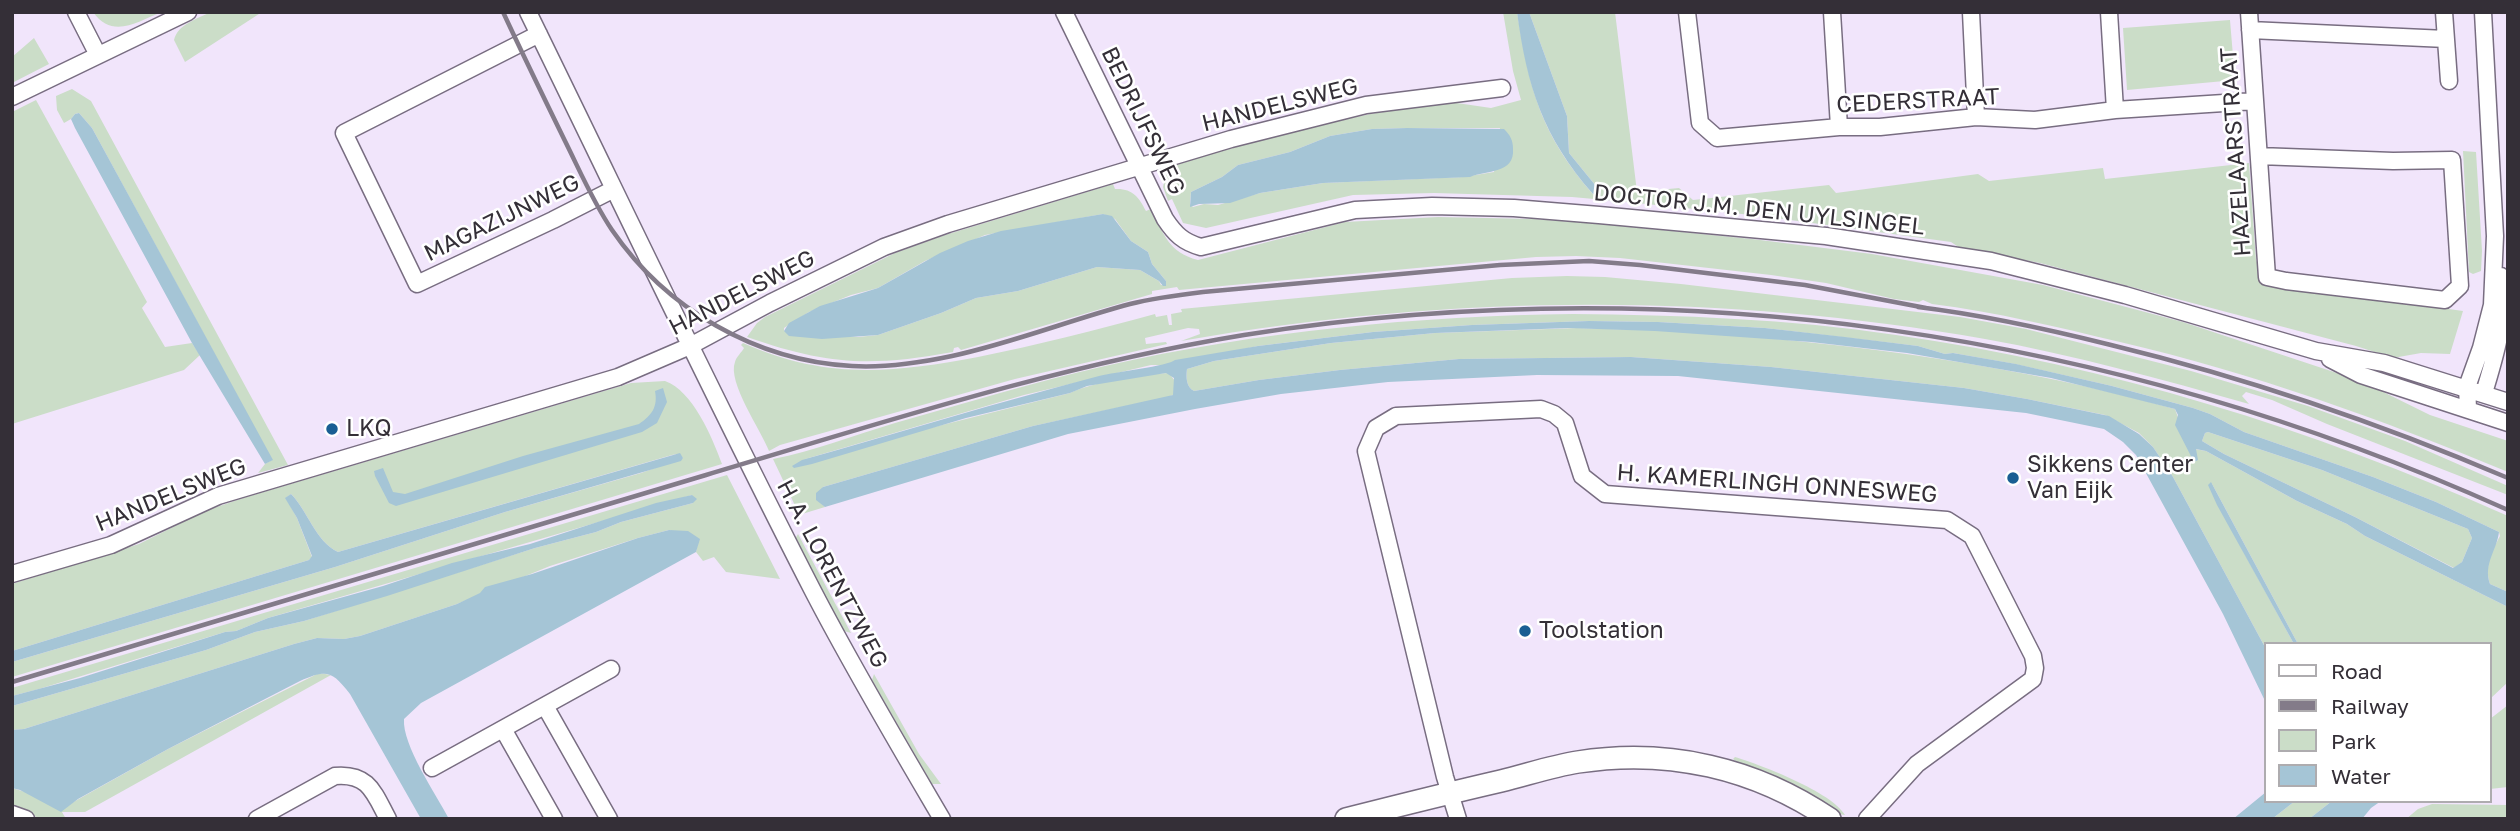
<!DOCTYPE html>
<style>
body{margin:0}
#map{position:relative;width:2520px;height:831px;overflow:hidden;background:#f1e5fb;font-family:"Golos Text",sans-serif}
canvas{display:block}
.frame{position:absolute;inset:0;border:14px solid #342f37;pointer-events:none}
.legend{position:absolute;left:2264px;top:642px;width:228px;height:161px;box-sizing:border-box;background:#fff;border:2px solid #aeacaf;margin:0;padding:9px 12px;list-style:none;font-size:21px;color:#342f37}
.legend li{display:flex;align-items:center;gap:14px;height:35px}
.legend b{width:35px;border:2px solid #aeacaf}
</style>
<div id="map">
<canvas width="2520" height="831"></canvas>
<div class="frame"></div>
<ul class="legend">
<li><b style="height:9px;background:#fff"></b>Road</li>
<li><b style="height:9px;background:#837b89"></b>Railway</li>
<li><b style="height:19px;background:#cbddc8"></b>Park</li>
<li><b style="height:19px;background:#a5c5d6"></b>Water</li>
</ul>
</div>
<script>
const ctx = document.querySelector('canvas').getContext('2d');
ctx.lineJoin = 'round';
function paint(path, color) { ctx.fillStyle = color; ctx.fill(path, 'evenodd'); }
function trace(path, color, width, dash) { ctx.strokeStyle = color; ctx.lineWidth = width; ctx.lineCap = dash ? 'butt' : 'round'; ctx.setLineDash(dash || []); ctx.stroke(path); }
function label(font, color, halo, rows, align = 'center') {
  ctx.font = font + ' "Golos Text",sans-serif'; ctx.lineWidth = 5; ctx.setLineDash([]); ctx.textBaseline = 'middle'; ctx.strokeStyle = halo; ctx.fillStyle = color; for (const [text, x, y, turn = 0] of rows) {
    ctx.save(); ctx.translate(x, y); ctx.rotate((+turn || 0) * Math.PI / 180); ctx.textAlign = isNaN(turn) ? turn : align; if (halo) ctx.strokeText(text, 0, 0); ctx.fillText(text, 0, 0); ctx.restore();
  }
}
const green = new Path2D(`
 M93 12H162C138 21 113 40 93 12Z
 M211 12H262L185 62 174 40C178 24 197 19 211 12Z
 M1503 12H1517C1530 90 1540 133 1593 194L1600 191 1569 153 1567 116 1529 12H1615L1637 192 1679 188 1693 200 1829 185 1836 193 1978 174 1989 181 2103 168 2105 179 2249 163 2256 260 2264 276 2327 292 2463 311 2450 354 2421 353 2393 358 2356 346 2040 263 1960 248 1951 242 1761 216 1627 202 1572 197 1434 193 1353 195 1206 228 1183 223 1172 199 1168 201 1163 187 1166 173 1176 165 1204 156 1290 132 1370 114 1450 102 1491 108 1521 100 1513 71ZM1407 128H1500L1494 172 1463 177 1323 183 1260 193 1218 205 1204 204 1193 207 1190 204 1191 192 1222 177 1238 165 1290 152 1330 136 1372 129Z
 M2230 20 2235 80 2127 90 2123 28Z
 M34 38 49 64 12 83V57Z
 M72 89 91 101 288 465 258 473 265 464 272 460 92 128 79 113 75 114 71 119 64 123 57 110 56 96Z
 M36 100 147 302 142 308 165 347 192 343 200 355 184 370 12 424V112Z
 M2463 151 2476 152 2482 251 2481 271 2473 274 2469 272Z
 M1113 184 1115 189C1132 188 1139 197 1146 211L1151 209C1164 234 1168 252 1198 260L1345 222 1438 217 1534 219 1601 224 1752 239 1872 254 2043 285 2183 322 2361 381 2430 415 2508 441V472C2381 419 2253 373 2120 342 2057 327 1996 312 1932 304L1923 300 1919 302 1894 299 1826 283 1771 275 1620 258 1576 256 1536 257 1179 290 1177 287 1152 291V294L961 350 958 347 954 348 953 352C870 367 827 365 747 337L757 323 765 317 895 253 945 235ZM1103 214 1115 219 1131 241 1148 252 1152 264 1166 281V285H1161L1159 281 1140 270 1097 267 1018 291 976 298 941 313 878 335 858 337 784 331V328L809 312 851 295 878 288 925 261 985 235Z
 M1567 276 1605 277 1681 284 1960 317 2026 329 2191 371 2308 406 2405 441 2508 486V495L2327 424 2272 400 2246 392 2242 396 2249 404C2161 379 2074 355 1985 339 1719 292 1447 294 1181 341L1200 334 1199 329 1188 328 1145 338 1146 344 1166 342 1167 344 1015 379 780 445 769 451C761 430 727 382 735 362 736 357 742 352 744 348L741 345 743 343C826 380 892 373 978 357 1038 345 1096 330 1155 314L1156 317 1167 315 1169 325H1172L1171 314 1182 312 1181 309 1512 278Z
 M1573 314C1681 315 1789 319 1896 335 2111 366 2310 428 2508 516V592L2490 584C2484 566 2492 551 2500 536L2499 532 2436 502 2373 477 2244 432 2210 414 2193 408 2112 386 2015 364 1953 353 1945 354 1918 346 1765 328 1658 322 1589 321 1472 325 1373 332 1258 346 1167 365H1151L1024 395 802 460 1070 393C1092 382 1144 374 1169 373L1175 381V394L1168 397 1033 426 823 487 818 500 825 507 802 514H799L773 459C814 451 855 435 895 423 965 403 1035 382 1105 366 1258 331 1419 316 1573 314Z
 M1577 328C1616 330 1655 329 1694 332 1856 344 2018 365 2175 409L2194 462 2195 449 2206 451 2297 501 2347 524 2365 536 2508 607V682L2490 699V644H2298L2211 482 2242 549 2294 644H2266V649L2173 477 2153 447 2139 433 2105 415 2027 399 1964 388 1771 367 1631 357 1459 359 1340 370 1259 380 1194 391C1186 387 1186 377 1187 369L1214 361 1331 343 1435 333Z
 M665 381C693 391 712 437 722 464L12 677V662L335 567 505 512 641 473 683 458 677 454 672 455 338 552C315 541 308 511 291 494L286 498 297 518 312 557 309 560 12 651V584L139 544 205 511 240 499 631 383Z
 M2208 432 2322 470 2468 529 2472 538 2462 562 2454 568 2355 517 2224 454 2202 441 2205 433Z
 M727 475 780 579 726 572 714 557 703 561 696 552 698 542 669 530 638 538 550 566 457 604 360 636 344 639 317 638 294 644 24 729 12 730V706L206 650 255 632 304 621 535 548 596 532 621 522 693 503 692 495 268 618 236 631 225 632 39 689 12 696V688Z
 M798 534 851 633 844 631 795 539Z
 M319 673 331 675 85 812H62L66 819H41L12 806V788L68 805 168 749Z
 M874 674 919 754 941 784H932L872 680Z
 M2508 705V787L2490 789V719Z
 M1735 757C1761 765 1832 792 1845 815L1838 814 1739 764 1733 759Z
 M2295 801H2332L2309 819H2272Z
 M2432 804 2508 805V819H2406L2418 809Z`);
const water = new Path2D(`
 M1517 12H1529L1567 116 1569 153 1600 191 1597 194H1593C1543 137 1527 87 1517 12Z
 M79 113 92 128 273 460 265 464 192 343 75 128 71 119 75 114Z
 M1407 128 1504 129C1510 135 1513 140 1513 149 1515 174 1486 170 1470 177L1323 183 1260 193 1230 203 1199 204 1190 207 1191 192 1222 177 1238 165 1290 152 1330 136 1372 129Z
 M1103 214 1112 216 1131 241 1148 252 1152 264 1166 281V286H1163L1159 281 1140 270 1097 267 1018 291 976 298 941 313 878 335 822 339 789 336 784 331 789 323 820 306 878 288 940 253 968 241 1001 231Z
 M1589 321 1658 322 1765 328 1845 337 1918 346 1945 354 1953 353 2016 364 2112 386 2193 408 2210 414 2244 432 2373 477 2436 502 2499 532C2497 550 2483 564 2490 584L2508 592V607L2365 536 2347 524 2297 501 2206 451 2196 449 2198 460 2194 462 2175 425 2178 415 2175 409 2051 378 1907 353 1811 342 1655 331 1568 328 1435 333 1331 343 1214 361 1187 369C1186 377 1186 387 1194 391L1259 380 1340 370 1459 359 1631 357 1771 367 1964 388 2027 399 2109 416 2139 434 2153 447 2173 477 2266 649V703L2223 614 2136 455 2123 442 2104 429 2026 413 1678 376 1537 375 1388 382 1281 394 1195 409 1068 434 825 507 816 500V493L823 487 1033 426 1173 395 1174 378 1166 373 1087 386 1070 393 966 418 812 464 794 468 792 466 802 460C901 432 999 402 1099 376 1114 372 1169 366 1175 360L1258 346 1373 332 1472 325ZM2208 432 2322 470 2468 529 2472 538 2462 562 2453 568 2355 517 2224 454 2202 441 2205 433Z
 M663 388 667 402 657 423 642 432 396 506 389 503 375 476 374 471 383 468 393 492 405 494 523 456 639 424C652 415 658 407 655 391Z
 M680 453 683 458 681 461 505 512 335 567 12 662V651L309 560 312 556 297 518 285 498 291 494C308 511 315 541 338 552Z
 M2211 482 2298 644H2294L2217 505 2208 485Z
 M692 495 697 499 693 503 621 522 596 532 535 548 387 596 304 621 255 632 206 650 12 706V696L80 678 225 632 236 631 268 618 383 586 452 563 530 544 656 503Z
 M669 530 688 531 700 539 696 552 421 703 404 719C402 745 436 794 449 819H421L350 694C332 671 327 669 300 681L168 749 78 799 61 812 20 790 12 788V730L24 729 294 644 317 638 344 639 360 636 457 604 480 593 485 587 532 574 638 538Z
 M2266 792V801H2295L2272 819H2233Z
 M2332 801H2381L2371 808 2362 819H2309Z`);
const minor = new Path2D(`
 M76 12 98 55
 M528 12C623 206 715 401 814 593 854 670 898 744 942 819
 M1064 12 1165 219C1175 234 1183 242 1201 247L1355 210 1432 206 1514 208 1599 215 1826 236 1991 261 2125 295 2316 351 2384 363 2508 402
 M1687 12 1700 123 1717 138 1839 127H1880L1976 117 2035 120 2115 110 2255 101
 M1832 12 1839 127
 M1971 12 1976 117
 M2109 12 2115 110
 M2249 12 2267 277 2286 281 2445 300 2460 286 2452 160 2393 161 2259 156
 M2444 12 2449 81
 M2250 30 2446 39
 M539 34 344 133 417 284 553 220 614 189
 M12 97 188 12
 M2330 359 2361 375 2508 423
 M2484 393C2498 346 2505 326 2501 276
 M2468 408 2467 387 2481 348 2492 305 2495 236 2483 12
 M12 574 111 545 218 496 618 377 690 346 770 303 884 247 948 224 1231 139 1366 105 1502 88
 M545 706 609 819
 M503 729 554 819
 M432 768 611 669
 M12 814 26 819
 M257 819 335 776C369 773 374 793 388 819
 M1458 819 1445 777 1366 451 1376 428 1396 416 1541 409 1554 414 1565 423 1582 476 1605 494 1947 520 1972 536 2033 656 2035 668 2033 679 1917 764 1867 819`);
const tertiary = new Path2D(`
 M1346 819C1397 806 1449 793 1501 781 1526 775 1552 766 1578 762 1668 748 1755 768 1830 819`);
const rail = new Path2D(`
 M503 12C523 55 544 98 565 141 580 171 593 202 612 230 666 309 756 361 852 366 886 368 919 363 952 356 1012 343 1070 320 1130 304 1154 298 1178 295 1203 292L1500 265 1589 261 1640 265 1805 285 1926 308
 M1918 307C1984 315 2047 329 2111 345 2247 378 2379 423 2508 478
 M12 682C244 613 475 543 706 475 884 422 1061 365 1244 335 1677 267 2110 331 2508 510`);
const markers = [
 [332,429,7,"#195f93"],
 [2013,478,7,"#195f93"],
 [1525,631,7,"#195f93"]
];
const streetNames = [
 ["CEDERSTRAAT",1918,101,-3],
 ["HANDELSWEG",1280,105,-14],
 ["BEDRIJFSWEG",1143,121,64],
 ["HAZELAARSTRAAT",2236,152,-94],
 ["DOCTOR J.M. DEN UYLSINGEL",1759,210,6],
 ["MAGAZIJNWEG",502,218,-26],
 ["HANDELSWEG",742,293,-27],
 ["H. KAMERLINGH ONNESWEG",1777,484,4],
 ["HANDELSWEG",171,495,-22],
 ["H.A. LORENTZWEG",832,574,62]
];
const poiNames = [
 ["LKQ",346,429],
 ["Sikkens Center",2027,465],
 ["Van Eijk",2027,491],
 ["Toolstation",1539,631]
];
paint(green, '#cbddc8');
paint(water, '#a5c5d6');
trace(minor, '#786d81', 19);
trace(tertiary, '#786d81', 24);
trace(minor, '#fff', 16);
trace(tertiary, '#fff', 21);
trace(rail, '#837b89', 4.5);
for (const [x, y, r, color] of markers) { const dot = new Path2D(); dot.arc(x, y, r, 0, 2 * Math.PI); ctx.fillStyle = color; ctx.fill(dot); trace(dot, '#fff', 2.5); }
label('23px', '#342f37', '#fff', streetNames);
label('23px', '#342f37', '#fff', poiNames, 'left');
</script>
